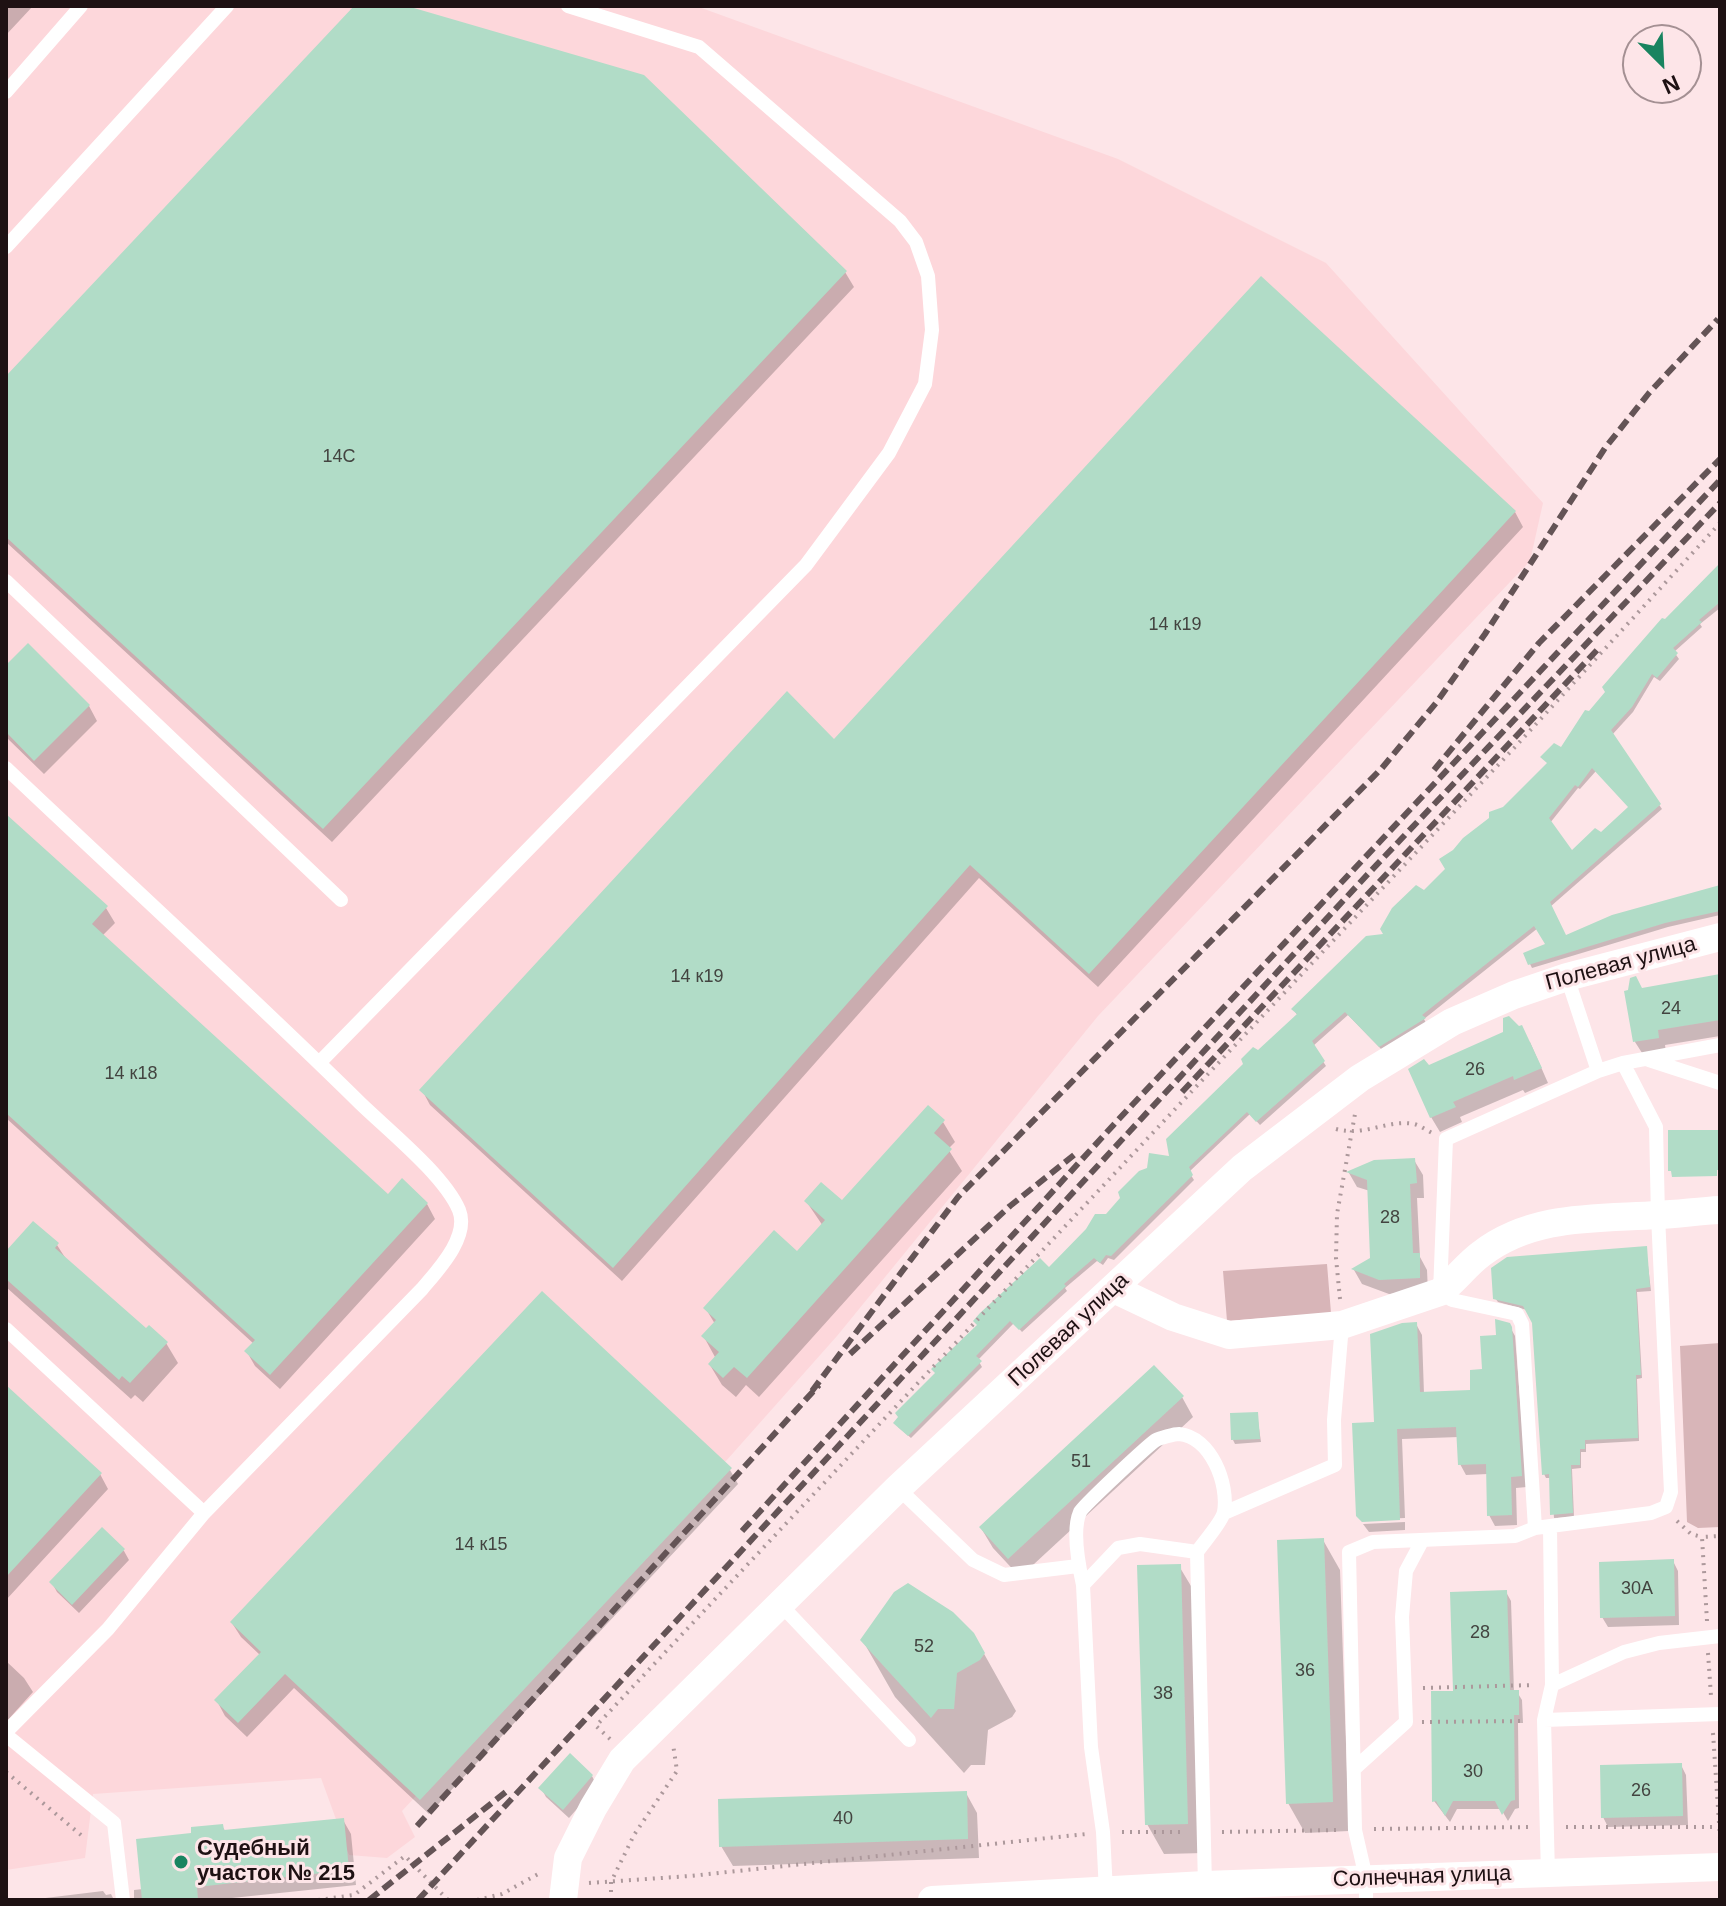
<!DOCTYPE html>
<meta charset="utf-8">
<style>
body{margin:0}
#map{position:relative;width:1726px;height:1906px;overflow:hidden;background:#fde5e8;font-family:Helvetica,sans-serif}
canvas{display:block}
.frame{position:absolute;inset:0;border:8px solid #1e1113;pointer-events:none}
.north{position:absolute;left:1622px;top:24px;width:80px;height:80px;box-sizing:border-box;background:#fde5e8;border:2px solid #a49093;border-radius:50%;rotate:156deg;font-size:22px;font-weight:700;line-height:32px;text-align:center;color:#1e1113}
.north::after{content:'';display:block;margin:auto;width:28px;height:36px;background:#198460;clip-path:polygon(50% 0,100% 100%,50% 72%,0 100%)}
</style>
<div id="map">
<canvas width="1726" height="1906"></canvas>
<div class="frame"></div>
<div class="north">N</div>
</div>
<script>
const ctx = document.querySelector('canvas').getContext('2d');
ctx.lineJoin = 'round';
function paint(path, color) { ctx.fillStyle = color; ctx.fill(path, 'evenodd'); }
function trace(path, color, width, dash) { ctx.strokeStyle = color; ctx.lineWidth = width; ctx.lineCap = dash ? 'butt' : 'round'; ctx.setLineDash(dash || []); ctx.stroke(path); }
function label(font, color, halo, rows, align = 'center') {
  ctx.font = font + ' Helvetica,sans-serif'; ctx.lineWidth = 6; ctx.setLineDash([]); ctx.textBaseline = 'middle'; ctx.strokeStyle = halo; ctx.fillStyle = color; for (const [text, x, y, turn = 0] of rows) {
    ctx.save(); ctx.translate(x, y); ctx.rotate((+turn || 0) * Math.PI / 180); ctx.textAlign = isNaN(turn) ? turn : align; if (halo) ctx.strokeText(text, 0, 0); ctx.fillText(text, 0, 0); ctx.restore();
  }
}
const built = new Path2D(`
 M6 6H696L1118 159 1326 263 1543 503 1530 561 1098 1016 837 1336 710 1479 402 1811 415 1837 387 1858 349 1855 321 1778 93 1794 85 1858 6 1870Z`);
const green = new Path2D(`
 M1327 1264 1331 1313 1227 1321 1223 1271Z
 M1720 1343V1527L1698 1528 1687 1522 1680 1346Z`);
const shadow = new Path2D(`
 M6 6H33L6 35Z
 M357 6H400L845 272 854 287 332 842 6 542V379Z
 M1515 512 1523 527 1098 987 979 878 622 1281 430 1105 422 1090 834 742Z
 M1720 566V608L1700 624 1702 627 1674 652 1679 659 1660 681 1654 677 1633 712 1612 735 1662 809 1550 907 1565 937 1720 887V915L1668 927 1532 968 1530 964 1547 945 1538 928 1424 1019 1426 1023 1382 1050 1348 1015 1313 1046 1326 1066 1260 1125 1250 1114 1189 1172 1194 1180 1114 1260 1108 1258 1103 1265 1097 1261 1065 1288 1067 1291 1022 1332 1014 1323 978 1360 982 1367 911 1438 898 1427 1049 1270 1172 1159 1258 1052 1298 1016 1293 1009 1386 936 1549 764 1542 757 1562 750 1666 621ZM1596 771 1630 808 1601 834 1572 853 1550 823 1578 788 1580 789Z
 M6 668 89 706 97 721 44 774 6 737Z
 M6 816 106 908 115 923 102 936 388 1196 427 1204 435 1219 280 1389 255 1366 247 1352 254 1344 6 1118Z
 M1720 976V1036L1665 1045 1666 1052 1644 1056 1635 1042 1641 990Z
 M1505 1034 1530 1042 1548 1083 1525 1093 1523 1090 1460 1117 1462 1122 1440 1132 1431 1117 1429 1067Z
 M943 1122 955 1142 948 1149 962 1171 759 1397 746 1385 736 1397 722 1385 710 1365 715 1357 704 1337 715 1324 706 1309 797 1254 823 1226 806 1201 842 1203Z
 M1414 1160 1423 1175 1424 1198H1417L1420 1257 1427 1270 1428 1292 1389 1294 1362 1284 1354 1270 1372 1260 1370 1191 1357 1187 1349 1173Z
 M57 1245 66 1259 146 1331 166 1343 178 1363 143 1402 135 1395 131 1399 6 1287V1254Z
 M1646 1248 1651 1291 1637 1292 1642 1378 1637 1379 1639 1441 1586 1444V1452H1581V1468L1572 1469 1574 1517 1554 1518 1551 1478H1546L1544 1474 1533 1320 1527 1310 1498 1302 1495 1298Z
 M1416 1324 1422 1335 1424 1394 1473 1392 1498 1337 1509 1325 1515 1336 1527 1487 1516 1488 1517 1525 1495 1526 1489 1515 1488 1474 1466 1475 1460 1464 1459 1437 1402 1439 1405 1518 1361 1520 1376 1424Z
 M6 1388 100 1474 108 1489 6 1600Z
 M1182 1397 1193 1417 1020 1577 993 1548 981 1528Z
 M1257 1414 1261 1442 1235 1444 1233 1440Z
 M730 1470 738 1484 429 1814 294 1688 247 1737 225 1716 217 1701 260 1655 241 1637 232 1623Z
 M1405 1522V1530L1369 1532 1363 1524Z
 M102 1530 124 1551 129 1560 79 1613 57 1592 52 1583Z
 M1323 1540 1340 1570 1349 1831 1305 1833 1288 1803Z
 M1673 1561 1678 1571 1679 1625 1608 1627 1602 1617Z
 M1179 1566 1197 1596 1204 1853 1164 1854 1147 1824Z
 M1506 1592 1511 1601 1514 1692H1517L1522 1700 1523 1723H1518L1519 1808 1515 1809 1508 1821 1501 1809H1457L1450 1822 1434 1801 1455 1693Z
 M973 1634 1016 1711 1012 1717 988 1730 985 1765H971L964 1773 895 1697 863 1641Z
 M6 1661 24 1678 33 1692 6 1722Z
 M1681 1765 1686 1775 1688 1825 1608 1827 1603 1817Z
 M592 1776 597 1786 569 1818 546 1797 541 1788Z
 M966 1793 977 1813 979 1858 733 1866 721 1846Z
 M343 1820 351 1834 356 1885 213 1900H134V1890L143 1889 194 1835 222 1826 226 1832Z
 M103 1891 106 1895 111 1894 114 1900H29Z`);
const building = new Path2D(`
 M354 6H407L644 75 847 271 323 829 6 537V376Z
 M1261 276 1516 511 1089 974 970 865 613 1268 419 1090 787 691 834 739Z
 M1720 563V602L1699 620 1702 622 1673 648 1678 653 1657 678 1652 674 1632 707 1611 730 1661 804 1550 902 1566 935 1612 915 1720 885V911L1665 923 1528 965 1523 953 1545 944 1534 926 1422 1015 1426 1018 1379 1047 1345 1012 1312 1041 1325 1061 1256 1122 1247 1112 1189 1167 1193 1175 1111 1256 1106 1255 1100 1263 1094 1258 1064 1284 1066 1286 1019 1330 1010 1321 976 1356 982 1361 908 1436 893 1423 898 1417 895 1413 935 1373 931 1369 977 1325 973 1321 980 1313 1040 1258 1049 1267 1086 1229 1095 1214H1106L1120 1198 1118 1192 1139 1171 1147 1168 1149 1153 1169 1156 1166 1139 1243 1064 1241 1059 1253 1047 1258 1050 1297 1014 1291 1009 1366 936 1383 934 1380 929 1392 908 1416 885 1424 890 1445 869 1439 859 1453 850 1463 838 1489 818V812L1503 807 1547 763 1540 757 1554 743 1561 747 1585 710 1589 711 1605 692 1602 687 1621 665 1662 618 1665 619ZM1592 768 1628 807 1601 832 1595 828 1572 850 1549 818 1575 785 1578 787Z
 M28 643 90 705 34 761 6 732V665Z
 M6 814 108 906 92 924 388 1194 402 1178 428 1203 270 1375 244 1351 255 1340 6 1113Z
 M1720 974V1020L1658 1030 1659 1038 1633 1042 1624 991 1628 990 1630 978 1636 976 1642 988Z
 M1509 1016 1519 1026 1522 1025 1542 1068 1514 1080 1513 1076 1453 1102 1456 1107 1430 1118 1408 1069 1424 1059 1429 1065 1503 1032V1018Z
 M928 1105 945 1120 934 1133 952 1149 747 1378 734 1367 723 1378 708 1364 719 1352 701 1336 716 1320 703 1308 774 1230 797 1251 825 1220 804 1201 821 1182 842 1200Z
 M1668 1130H1720V1170H1717V1176L1672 1177 1671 1171H1668Z
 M1415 1158 1417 1183 1410 1184 1413 1253H1420V1278L1379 1280 1351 1269 1370 1258 1367 1180 1346 1172 1374 1160Z
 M33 1221 59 1243 55 1248 146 1328 149 1325 168 1342 130 1383 122 1376 119 1380 6 1279V1251Z
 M1647 1246 1650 1287 1636 1289 1641 1375H1636L1638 1438 1585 1440V1449H1580V1465H1571L1573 1513 1550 1515 1549 1474 1542 1475 1532 1323 1523 1306 1493 1299 1491 1268 1507 1257Z
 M542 1291 732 1468 420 1800 285 1674 238 1723 214 1700 261 1652 230 1622Z
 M1495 1319 1510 1323 1512 1327 1522 1476 1511 1477 1512 1515 1487 1516 1486 1464 1458 1465 1456 1427 1397 1429 1400 1520 1362 1522 1356 1516 1352 1423 1374 1422 1370 1334 1402 1323 1417 1322 1420 1392 1470 1390V1370L1482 1369 1480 1336 1496 1335Z
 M1154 1365 1184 1396 1008 1559 979 1527Z
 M6 1385 102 1473 6 1577Z
 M1258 1412 1260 1439 1231 1440 1230 1413Z
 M102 1527 125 1549 72 1605 49 1582Z
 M1324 1538 1333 1802 1286 1804 1277 1540Z
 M1674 1559 1675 1616 1600 1618 1599 1562Z
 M1181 1564 1188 1824 1145 1825 1137 1565Z
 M908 1583 953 1612 974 1633 985 1653 980 1660 957 1673 954 1709H938L931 1718 860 1640 894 1592Z
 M1507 1590 1510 1690H1519V1715H1514L1515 1800 1511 1801 1502 1815 1495 1801H1453L1445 1816 1436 1801 1432 1802 1431 1691H1453L1450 1592Z
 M570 1753 593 1775 563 1810 538 1788Z
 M1682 1763 1683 1816 1601 1818 1600 1765Z
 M967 1791 968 1839 719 1847 718 1799Z
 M344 1818 349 1870 197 1887 198 1900H142L136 1839 191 1833V1827L223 1824 224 1830Z`);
const path = new Path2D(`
 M1336 1129C1365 1137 1387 1119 1414 1124 1419 1125 1426 1130 1432 1133
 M1340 1299 1336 1258 1337 1214 1355 1114
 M1677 1521 1691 1534 1702 1537
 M1707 1621 1702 1537 1720 1536
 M1708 1653 1711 1696
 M1423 1688 1534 1685
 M1422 1722 1526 1721
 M1713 1733 1720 1838
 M610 1739 596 1726 1515 747 1720 523
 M6 1772 81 1835
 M1566 1827H1720
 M1374 1829 1530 1827
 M1122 1832H1186
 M1222 1832 1338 1830
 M589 1883 690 1876 1086 1834
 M318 1900 354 1895 405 1856 448 1900
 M477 1900 502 1894 540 1873
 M611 1900V1882L634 1835 677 1771 673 1744`);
const lane = new Path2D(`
 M6 92 81 6
 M6 247 227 6
 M6 581 341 900
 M6 768C124 880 244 989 360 1103 389 1131 444 1175 459 1210 470 1237 437 1271 422 1289L204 1513 108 1629 6 1732
 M1567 977 1598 1071
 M1649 1060 1720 1083
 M319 1063 806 565 889 453 925 384 932 330 928 276 916 242 900 221 699 47 568 6
 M1623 1063 1656 1127 1658 1216 1671 1492 1666 1507 1651 1513 1535 1528 1522 1324 1517 1314 1452 1300 1440 1292 1446 1139 1598 1071 1623 1063 1720 1045
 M6 1329 204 1513
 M898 1488 973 1560 1004 1575 1078 1566
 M1224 1513 1335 1465 1334 1420 1342 1325
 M1083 1585 1118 1548 1140 1544 1197 1552
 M780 1604 909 1740
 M1552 1685 1624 1652 1659 1643 1720 1636
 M1544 1720 1720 1714
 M6 1735 114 1823 123 1900
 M1354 1769 1406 1722 1402 1617 1406 1571 1422 1541
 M1548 1874 1544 1720 1552 1685 1550 1527
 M1106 1892 1103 1832 1091 1747 1083 1585C1079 1567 1072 1530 1080 1512 1083 1506 1148 1445 1156 1440 1160 1438 1174 1434 1179 1434 1211 1437 1229 1484 1224 1512 1222 1522 1203 1543 1197 1552L1205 1885
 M1366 1900V1878L1355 1830 1349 1552 1373 1542 1515 1536 1535 1528`);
const street = new Path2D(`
 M1114 1289 1173 1317 1229 1335 1342 1325 1440 1292C1455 1281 1466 1265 1481 1254 1533 1214 1597 1219 1658 1215 1679 1214 1699 1211 1720 1210
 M563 1900 568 1858 593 1808 622 1760 898 1488 1242 1168 1360 1078 1452 1022 1514 995 1567 977 1720 937
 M932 1900 1205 1885 1720 1867`);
const rail = new Path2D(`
 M1434 770 1539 643 1720 459
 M1182 1092 1598 649
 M850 1354 1010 1206 1074 1155
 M812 1391 958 1197 1382 768 1436 703 1485 634 1605 448 1649 393 1718 319
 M742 1531 1118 1120 1720 480
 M417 1826 819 1385
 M369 1900 507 1791
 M418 1900 1367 875 1720 503`);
const markers = [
 [181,1862,8,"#198460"]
];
const numberNames = [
 ["14С",339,457],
 ["14 к19",1175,625],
 ["14 к19",697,977],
 ["24",1671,1009],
 ["26",1475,1070],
 ["14 к18",131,1074],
 ["28",1390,1218],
 ["51",1081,1462],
 ["14 к15",481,1545],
 ["30А",1637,1589],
 ["28",1480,1633],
 ["52",924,1647],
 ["36",1305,1671],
 ["38",1163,1694],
 ["30",1473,1772],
 ["26",1641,1791],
 ["40",843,1819]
];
const streetNames = [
 ["Полевая улица",1621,964,-15],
 ["Полевая улица",1069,1330,-43],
 ["Солнечная улица",1422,1877,-2]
];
const poiNames = [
 ["Судебный",197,1849],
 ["участок № 215",197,1874]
];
paint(built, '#fdd7db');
paint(green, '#d8b5b8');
paint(shadow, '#0003');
paint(building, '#b1dcc7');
trace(path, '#ac989b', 4, [2, 6]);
trace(lane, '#fff', 14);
trace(street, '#fff', 28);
trace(rail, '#645456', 6, [12, 6]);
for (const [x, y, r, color] of markers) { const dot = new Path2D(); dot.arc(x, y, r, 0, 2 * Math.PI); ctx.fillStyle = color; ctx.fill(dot); trace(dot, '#fde5e8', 3); }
label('18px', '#434440', null, numberNames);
label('22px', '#1e1113', '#fde5e8', streetNames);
label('bold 22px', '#1e1113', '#fde5e8', poiNames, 'left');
</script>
